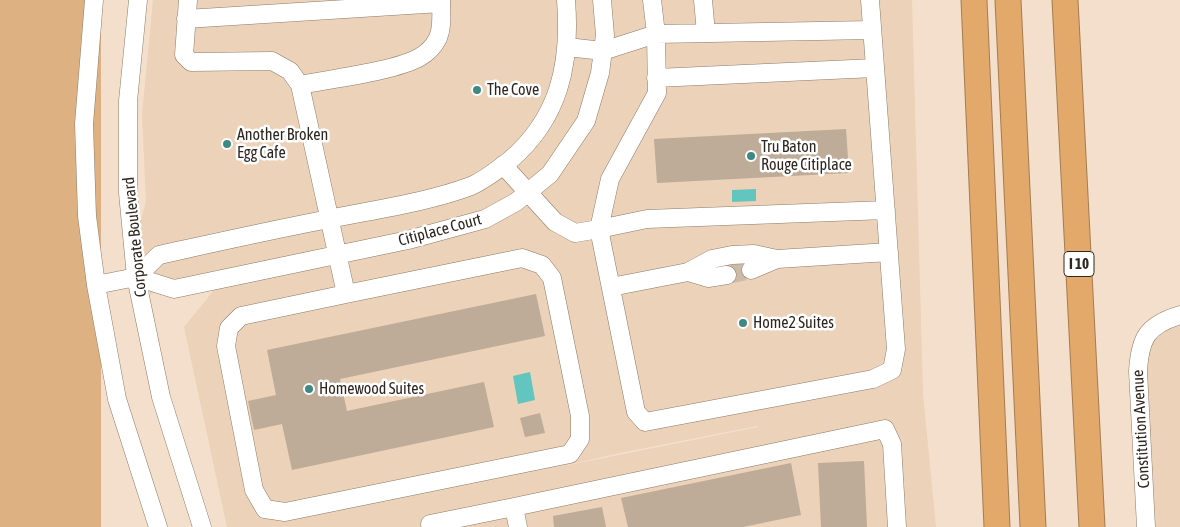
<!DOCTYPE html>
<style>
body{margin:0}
canvas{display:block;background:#f3dfcb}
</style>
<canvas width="1180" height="527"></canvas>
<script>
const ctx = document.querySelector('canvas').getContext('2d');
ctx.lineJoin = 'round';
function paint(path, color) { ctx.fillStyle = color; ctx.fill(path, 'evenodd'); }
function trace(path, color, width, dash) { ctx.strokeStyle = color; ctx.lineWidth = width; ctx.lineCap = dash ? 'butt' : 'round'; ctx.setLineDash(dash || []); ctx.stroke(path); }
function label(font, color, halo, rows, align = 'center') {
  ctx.font = font + ' "Asap Condensed",sans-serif'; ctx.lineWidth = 5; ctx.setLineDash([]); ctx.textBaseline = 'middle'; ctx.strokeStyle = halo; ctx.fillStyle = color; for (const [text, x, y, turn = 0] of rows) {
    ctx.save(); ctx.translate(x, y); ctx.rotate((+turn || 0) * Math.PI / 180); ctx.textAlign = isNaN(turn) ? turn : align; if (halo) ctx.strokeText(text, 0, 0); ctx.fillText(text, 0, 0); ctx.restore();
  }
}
const built = new Path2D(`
 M153 0H912L923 394 936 527H227L184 327 224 278 150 294 139 227 146 201 142 115ZM757 426 758 427 549 469 620 453Z
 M1180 315V527H1148L1139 348Z`);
const green = new Path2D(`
 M0 0H101V527H0Z`);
const water = new Path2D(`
 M756 189V201L732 202V190Z
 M530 372 535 400 518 404 513 376Z`);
const building = new Path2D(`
 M846 129 849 173 657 183 654 139Z
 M536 294 545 336 340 379 347 411 484 382 494 427 292 470 282 424 254 430 248 401 276 395 267 350Z
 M540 413 545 433 525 437 520 418Z
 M864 461 867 527H821L818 463Z
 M791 463 801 515 743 527H628L621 498Z
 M602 507 606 527H554L553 516Z`);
const minorTunnel = new Path2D(`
 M727 275 751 270`);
const minor = new Path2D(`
 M94 0 84 124 87 216 96 285 117 399 158 527
 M138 0 128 101V193L136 277 161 397 202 527
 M188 0 184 55 191 62 272 61 290 71 300 85 346 294 522 258 542 265 552 278 580 416V439L570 454 285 512 265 509 254 490 226 346 229 328 241 316 346 294
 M652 0 656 34 657 93 610 179 599 229 647 219 886 210
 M703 0 706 33
 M186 19 441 3
 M567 47 603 51 656 34 872 30
 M656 78 875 68
 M300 85C330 79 396 71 420 57 427 53 434 46 438 38 443 26 441 13 441 0
 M503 165 555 222 575 233 599 229 636 412 645 422 873 379 892 370 896 349 870 0
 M751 270 777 259
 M688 272 708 278 727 275
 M136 277 159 255C218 242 276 229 334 218 379 209 428 202 471 186 485 180 497 170 509 161 560 118 571 63 566 0
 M96 285 136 277 174 289 408 240 485 219 516 202 550 174 586 121 600 73 605 35 602 0
 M611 287 688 272 712 259 732 255 754 254 777 259 889 252
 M430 524 514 507
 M518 527 514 507 885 429 892 444 897 527
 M1146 527 1138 371C1140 338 1147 325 1180 315`);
const highway = new Path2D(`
 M974 0 997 527
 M1008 0 1033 527
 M1065 0 1092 527`);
const markers = [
 [477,90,5,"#408883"],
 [227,144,5,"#408883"],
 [751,156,5,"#408883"],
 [743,323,5,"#408883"],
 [309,389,5,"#408883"]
];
const shields = [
 [1079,264,30]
];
const shieldNames = [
 ["I 10",1079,264]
];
const poiNames = [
 ["The Cove",487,90],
 ["Another Broken",237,135],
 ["Egg Cafe",237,153],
 ["Tru Baton",761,147],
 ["Rouge Citiplace",761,165],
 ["Home2 Suites",753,323],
 ["Homewood Suites",319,389]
];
const streetNames = [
 ["Citiplace Court",440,230,-15],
 ["Corporate Boulevard",135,237,-96],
 ["Constitution Avenue",1141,429,-93]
];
paint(built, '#ebd2b8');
paint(green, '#deb182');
paint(water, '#62c5bf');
paint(building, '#beab98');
trace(minorTunnel, '#ccbaa9', 18, [18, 9]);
trace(minor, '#8d7b69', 19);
trace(highway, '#a37c50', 27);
trace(minor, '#fff', 18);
trace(highway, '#e2a96b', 25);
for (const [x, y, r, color] of markers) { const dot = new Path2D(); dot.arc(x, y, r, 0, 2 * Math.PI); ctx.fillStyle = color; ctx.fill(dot); trace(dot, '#fff', 2); }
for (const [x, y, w] of shields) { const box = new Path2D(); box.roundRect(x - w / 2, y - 12.5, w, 25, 4); ctx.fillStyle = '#fff'; ctx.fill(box); trace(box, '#2e271f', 1); }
label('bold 15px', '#2e271f', null, shieldNames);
label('16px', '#2e271f', '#fff', poiNames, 'left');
label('16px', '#2e271f', '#fff', streetNames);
</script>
